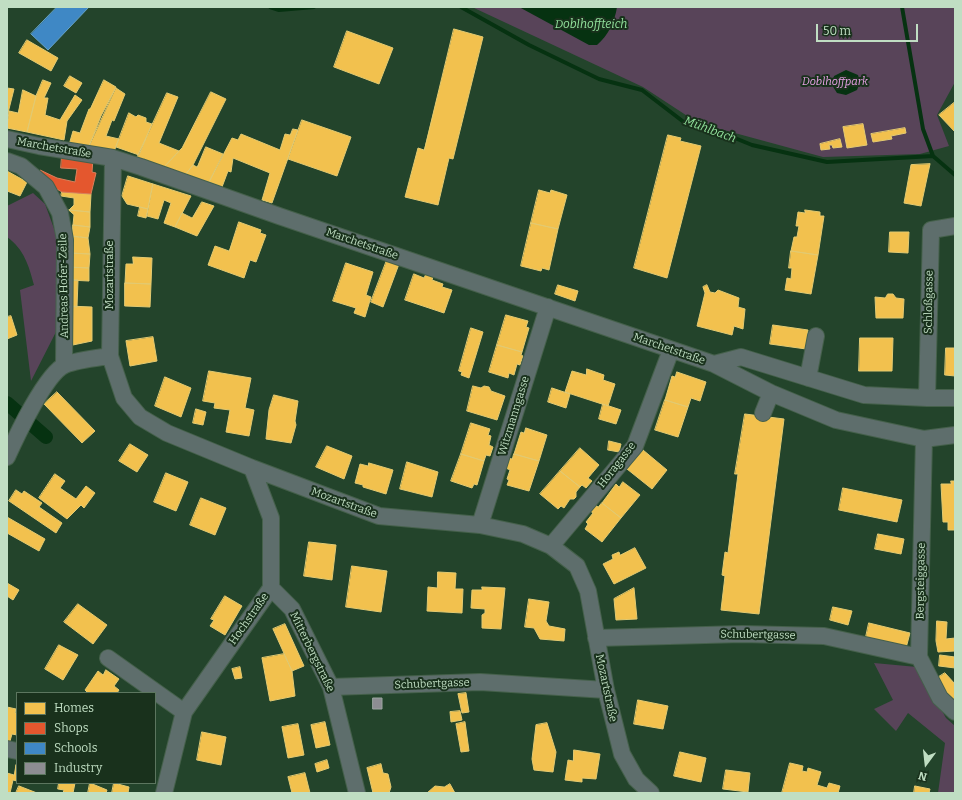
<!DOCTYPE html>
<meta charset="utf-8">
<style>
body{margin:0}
#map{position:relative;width:962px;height:800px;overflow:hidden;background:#23442b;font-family:Bitter,serif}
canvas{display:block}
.frame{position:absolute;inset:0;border:8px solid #c0dec3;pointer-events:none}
.legend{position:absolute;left:16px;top:692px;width:140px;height:92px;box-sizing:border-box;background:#19311c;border:1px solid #5c765f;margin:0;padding:5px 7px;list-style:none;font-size:12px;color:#c0dec3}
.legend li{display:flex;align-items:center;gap:8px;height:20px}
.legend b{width:20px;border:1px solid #5c765f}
.north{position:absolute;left:906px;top:744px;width:40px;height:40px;-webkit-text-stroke:3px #19311c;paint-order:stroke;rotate:195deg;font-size:11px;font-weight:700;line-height:16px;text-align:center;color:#c0dec3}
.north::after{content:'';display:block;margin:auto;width:14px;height:18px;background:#c0dec3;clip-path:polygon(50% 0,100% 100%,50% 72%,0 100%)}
.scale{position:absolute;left:816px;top:24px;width:102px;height:18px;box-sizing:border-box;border:2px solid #c0dec3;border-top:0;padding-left:5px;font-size:12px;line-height:14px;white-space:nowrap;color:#c0dec3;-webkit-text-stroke:3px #19311c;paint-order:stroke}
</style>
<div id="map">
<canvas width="962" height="800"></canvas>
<div class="frame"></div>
<ul class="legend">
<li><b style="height:11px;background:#f2c14e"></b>Homes</li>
<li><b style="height:11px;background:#e4572e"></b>Shops</li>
<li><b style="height:11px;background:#3f88c5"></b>Schools</li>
<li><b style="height:11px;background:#8d8d92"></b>Industry</li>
</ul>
<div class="north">N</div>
<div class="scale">50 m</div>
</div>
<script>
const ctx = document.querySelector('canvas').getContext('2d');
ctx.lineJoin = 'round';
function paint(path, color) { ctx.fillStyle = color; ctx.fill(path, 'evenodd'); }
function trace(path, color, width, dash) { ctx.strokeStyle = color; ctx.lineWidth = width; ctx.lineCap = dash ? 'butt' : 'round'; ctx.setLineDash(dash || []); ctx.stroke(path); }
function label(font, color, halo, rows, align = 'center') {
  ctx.font = font + ' Bitter,serif'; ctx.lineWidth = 4; ctx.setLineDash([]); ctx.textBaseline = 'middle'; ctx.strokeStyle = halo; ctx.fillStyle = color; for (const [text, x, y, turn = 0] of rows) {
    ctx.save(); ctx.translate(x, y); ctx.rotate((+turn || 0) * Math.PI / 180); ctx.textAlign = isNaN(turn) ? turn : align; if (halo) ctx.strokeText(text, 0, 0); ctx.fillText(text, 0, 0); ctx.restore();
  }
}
const green = new Path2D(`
 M472 7H955V82L937 115 949 146 920 154 823 157 698 123 643 87Z
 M33 193 45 204 56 234 58 328 31 381 20 290 34 285C29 266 24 249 7 237V206Z
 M874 663 917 667 946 718 955 726V793H938L945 743 908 713 896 731 874 709 893 700Z`);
const water = new Path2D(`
 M519 7H617C615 21 608 36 597 45H589Z
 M846 70 858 75 860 82 857 90 846 95 837 93 832 85 834 76Z`);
const homes = new Path2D(`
 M454 29 483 37 453 159 449 158 438 205 405 197 418 148 424 150Z
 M347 31 393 48 379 84 334 67Z
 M27 40 58 58 51 71 19 53Z
 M70 76 82 83 76 93 64 86Z
 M43 80 51 83 44 98H48L45 115 60 120 75 95 82 100 67 121 64 140 27 132 36 96Z
 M104 80 116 87 101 116 88 149 69 145 73 131 80 133 89 109H90Z
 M7 88 14 89 7 117Z
 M116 88 125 94 114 121 112 120 106 136 119 139 113 154 88 149Z
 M23 90 36 96 27 132 7 128 9 111 18 113Z
 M211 92 226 99 193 165 185 175 164 167 182 148Z
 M167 93 178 97 159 143 179 151 164 167 137 158Z
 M955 102V132L939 115Z
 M129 113 136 117 138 115 146 118V122L152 124 139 155 116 147Z
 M302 120 351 137 337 176 288 159Z
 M863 124 867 145 847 148 843 127Z
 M905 128 906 133 891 136 892 139 873 142 871 134Z
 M293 129 298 130 272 203 262 200 270 173 233 158 231 172 228 171 222 187 209 182 232 138 238 140 241 134 280 150 285 134 290 135Z
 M668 135 681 138 680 141 701 146 667 278 634 268Z
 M840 139 842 147 833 148 832 145H829L830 149 821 150 820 144Z
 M206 147 223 154 209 182 206 181V183L185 175 193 165 197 167Z
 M930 164 921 206 904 203 911 165Z
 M7 171 27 182 20 196 7 191Z
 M128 176 153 184 148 209 127 204 122 196Z
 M153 184 191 196 175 227 164 223 171 203 164 200 158 219 147 216Z
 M539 190 550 193 551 190 567 195 558 229 531 223Z
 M62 192 91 194 90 212 69 210 74 205V198L61 196Z
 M202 202 214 206 197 236 175 227 182 213 192 218Z
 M140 207 148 209 146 218 138 216Z
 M69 210 90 212V227L73 225 74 215Z
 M805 210 820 212V216H824L818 255 791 251 794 237H797L799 226H796L798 212 805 213Z
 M239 222 261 230 260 233 266 235 256 262 250 260 244 278 208 265 215 246 229 251Z
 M531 223 558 229 549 270 542 268 541 271 521 266Z
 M73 225 90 227 88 238 73 236Z
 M890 232H909L908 253 889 252Z
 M69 236 88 238 90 254 69 253Z
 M791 251 818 255 811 294 785 290 787 278 791 279 792 268H789Z
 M69 253 90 254 89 268 68 267Z
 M133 257 152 258 151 284 125 283 126 264H133Z
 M387 260 399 264 383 307 371 302Z
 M346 263 373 272 366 295 371 297 365 317 354 313 356 308 333 301Z
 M68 267 89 268V281L68 280Z
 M414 274 424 278 426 274 433 277 432 280 443 284 442 287 452 290 444 313 405 300Z
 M68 280H78L77 307 68 306Z
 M125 283 151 284 150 307 125 306Z
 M558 285 578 291 575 301 555 294Z
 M707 285 710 292 715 293 718 290 739 298 738 307 745 309 743 329 734 326 732 335 697 326 705 293 703 287Z
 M888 294H893L896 298 904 299 903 318H876L875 297 885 298Z
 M68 306 92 307V341L68 346Z
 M506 315 528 321 526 327 529 328 522 352 497 345Z
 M11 316 17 335 7 339V317Z
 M773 325 808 330 806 349 770 344Z
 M471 328 483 332 469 378 461 375 462 372 459 371Z
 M153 337 157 361 130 366 126 341Z
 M860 338H893L892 371H859Z
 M497 345 522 352 521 355 523 356 520 365 517 364 514 375 509 373 508 378 489 372Z
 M946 348H955V376L945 375Z
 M587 369 604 375 603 380 615 384 608 406 565 392 572 371 586 375Z
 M209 371 251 378 245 408 254 410 249 436 226 432 230 410 214 408 215 403 203 401Z
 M677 372 706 382 700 401 691 398 688 407 665 400 672 376 675 377Z
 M165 377 191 388 181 417 155 406Z
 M473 386 481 388 484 386 489 387 491 391 505 396 497 420 467 411Z
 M552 388 570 394 566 408 548 402Z
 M57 392 95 431 82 443 44 404Z
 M274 395 298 401 295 421 296 425 291 443 266 439 269 410Z
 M665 400 688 407 678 437 655 430Z
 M603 404 621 410 616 424 599 419Z
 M196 409 206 412 203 425 193 423Z
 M745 414 784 419 759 614 721 610 725 576 722 575 725 552 728 553 738 474H735Z
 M471 423 490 429 488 435 491 436 489 445 493 447 490 456 486 455 484 461 461 454Z
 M526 428 547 435 539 461 514 454 521 432 524 433Z
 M609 441 621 444 619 452 608 450Z
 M130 444 148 455 137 472 119 461Z
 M327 446 352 456 344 479 316 467Z
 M580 448 599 465 588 478 592 481 586 488 582 485 580 487 560 471Z
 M643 450 667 470 652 489 627 469Z
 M461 454 484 461 477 485 474 484 472 488 451 481Z
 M514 454 539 461 529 491 507 485 509 480 507 479 510 470 506 468 509 458 512 459Z
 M407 462 438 472 432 497 400 489Z
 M369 463 393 470 386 494 363 487V485L355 483 360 464 368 466Z
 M560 471 580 487 576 492V497L574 499H570L564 508 561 506 558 509 540 494Z
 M166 473 188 482 176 511 154 502Z
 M55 474 65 481 60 488 76 499 86 486 95 493 84 508 81 505 67 519 39 498Z
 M951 481H955V530H948V522H943L941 484H951Z
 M623 482 640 495 621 518 602 503 616 484 619 487Z
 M843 488 902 500 897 522 839 510Z
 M16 490 22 494 24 491 42 503 39 507 62 523 56 533 9 501Z
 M201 498 226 508 215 535 190 525Z
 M602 503 621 518 602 542 585 529 588 524 586 522 593 513 589 510 594 504 598 507Z
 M7 517 45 539 39 551 7 533Z
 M878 534 904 539 901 554 875 549Z
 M309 542 336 545 332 580 304 576Z
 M635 548 646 568 614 584 603 564 613 559 612 555 619 552 620 555Z
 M352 566 387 571 381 612 346 607Z
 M438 572 456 573 455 589H463L462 613 427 611 428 587 437 588Z
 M7 583 19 590 13 600 7 596Z
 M482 587 505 588 501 629 482 628V615L485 613V609L471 608 472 590H482Z
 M634 588 637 619 616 620 614 599Z
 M225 596 242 606 225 635 210 626 214 620 211 619Z
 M529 599 549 602 546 621 549 626 565 629 564 641 540 639 534 628 525 627Z
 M78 604 107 625 93 644 64 622Z
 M833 607 852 611 848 625 830 620Z
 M937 621 947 622 946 639 955 638V651L938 652 936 641Z
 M869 623 910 633 906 648 866 637Z
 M285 624 304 666 292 671 273 629Z
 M59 645 78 655 63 680 45 669Z
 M284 654 292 671 295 696 270 701 262 658Z
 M940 655 955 657V668L939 666Z
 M240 667 242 678 235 679 232 669Z
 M106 670 119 679 114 686 119 690 117 693H88L85 690 98 671 103 675Z
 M945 673 955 684V705L934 680Z
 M466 693 469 712 462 713 458 694Z
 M638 700 668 706 663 729 634 724Z
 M7 707 16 709 15 713H17V735L12 734 10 741H7Z
 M460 711 462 720 451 722 450 712Z
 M325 722 330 745 316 748 311 725Z
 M465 722 469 751 461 752 456 724Z
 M547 723 556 752 553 772 534 770 532 759 536 725Z
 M298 724 304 755 288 758 282 727Z
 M202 732 226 737 221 765 197 760Z
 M574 750 600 754 596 779 582 778V782L565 780 568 760 573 761Z
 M680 752 706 758 701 782 674 776Z
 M327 760 329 768 317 772 315 764Z
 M790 763 803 766 802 771 807 772 808 768 821 772 817 785 827 788 829 783 840 786 838 793H782Z
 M381 764 383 773 388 774 391 787 389 793H373L367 768Z
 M16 765 17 781 13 780 10 793H7V773L14 775Z
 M726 770 750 773 748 792 723 789Z
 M305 773 310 793H292L288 777Z
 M59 783H75L73 793H63L64 790 58 789Z
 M90 783 107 790 106 793H88Z
 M114 783 129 787 128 793H112Z
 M450 784 455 793H427L435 786 444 787Z
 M19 786 37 793H16Z
 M915 786 930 789 929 793H914Z`);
const shops = new Path2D(`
 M62 156 93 159 92 172 96 173 91 194 62 192 46 183 40 175V170L57 178 75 182 77 169 61 168Z`);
const schools = new Path2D(`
 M57 7H89L48 50 31 34Z`);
const industry = new Path2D(`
 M373 698H382V709H373Z`);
const stream = new Path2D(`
 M270 7 279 10 314 7
 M461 7 529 45 599 79 642 90 685 123 720 132 752 145 827 162 933 156 955 175
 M902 7 923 129 933 156`);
const canal = new Path2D(`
 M7 403 46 437`);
const minor = new Path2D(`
 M7 139 39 146 113 158 141 167 279 216 714 364 771 393 836 420 924 439 955 435
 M113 158 110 356 124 398 140 417 167 433 252 468 379 516 480 525 523 534 551 546 577 566 588 591 606 690 622 754 636 779 651 793
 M7 161 21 166 46 187 60 213 65 240 64 365
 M714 364 741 357 864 395 927 398H955
 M808 378 816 336
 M927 398 931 230 955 226
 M763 413 771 393
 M924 439 919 657 940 698 955 712
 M7 457C16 437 46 373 65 365 77 360 97 358 110 356
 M480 525 548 307
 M551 546 635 446 671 350
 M271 588 292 609 331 687 357 793
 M596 638 742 634 824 636 919 657
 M108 658 184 712
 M331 687 480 682 606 690
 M7 749 17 751
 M164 793 184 712 271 588V518L252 468`);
const parkNames = [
 ["Doblhoffpark",835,82]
];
const streetNames = [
 ["Marchetstraße",54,148,10],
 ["Marchetstraße",362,244,19],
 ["Mozartstraße",110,275,-90],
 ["Andreas Hofer-Zeile",64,286,-91],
 ["Schloßgasse",929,302,-89],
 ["Marchetstraße",669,349,19],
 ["Witzmanngasse",514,416,-73],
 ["Horagasse",617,465,-52],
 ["Mozartstraße",344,503,20],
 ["Bergsteiggasse",921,581,-89],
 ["Hochstraße",249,619,-55],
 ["Schubertgasse",758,635,1],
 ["Mitterbergstraße",312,652,64],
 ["Schubertgasse",432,684,-2],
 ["Mozartstraße",606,688,78]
];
const waterNames = [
 ["Doblhoffteich",591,25],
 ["Mühlbach",710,130,20]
];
paint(green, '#584459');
paint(water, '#063211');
paint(homes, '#f2c14e');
trace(homes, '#e3ca71', 1);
paint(shops, '#e4572e');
trace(shops, '#d9805b', 1);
paint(schools, '#3f88c5');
trace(schools, '#66a2c4', 1);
paint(industry, '#8d8d92');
trace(industry, '#9ca5a1', 1);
trace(stream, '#063211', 4);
trace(canal, '#063211', 14);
trace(minor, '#45604b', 18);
trace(minor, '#5e6e6c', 16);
label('italic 11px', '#eba3e9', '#19311c', parkNames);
label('11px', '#c0dec3', '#19311c', streetNames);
label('italic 12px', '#94e39e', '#19311c', waterNames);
</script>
